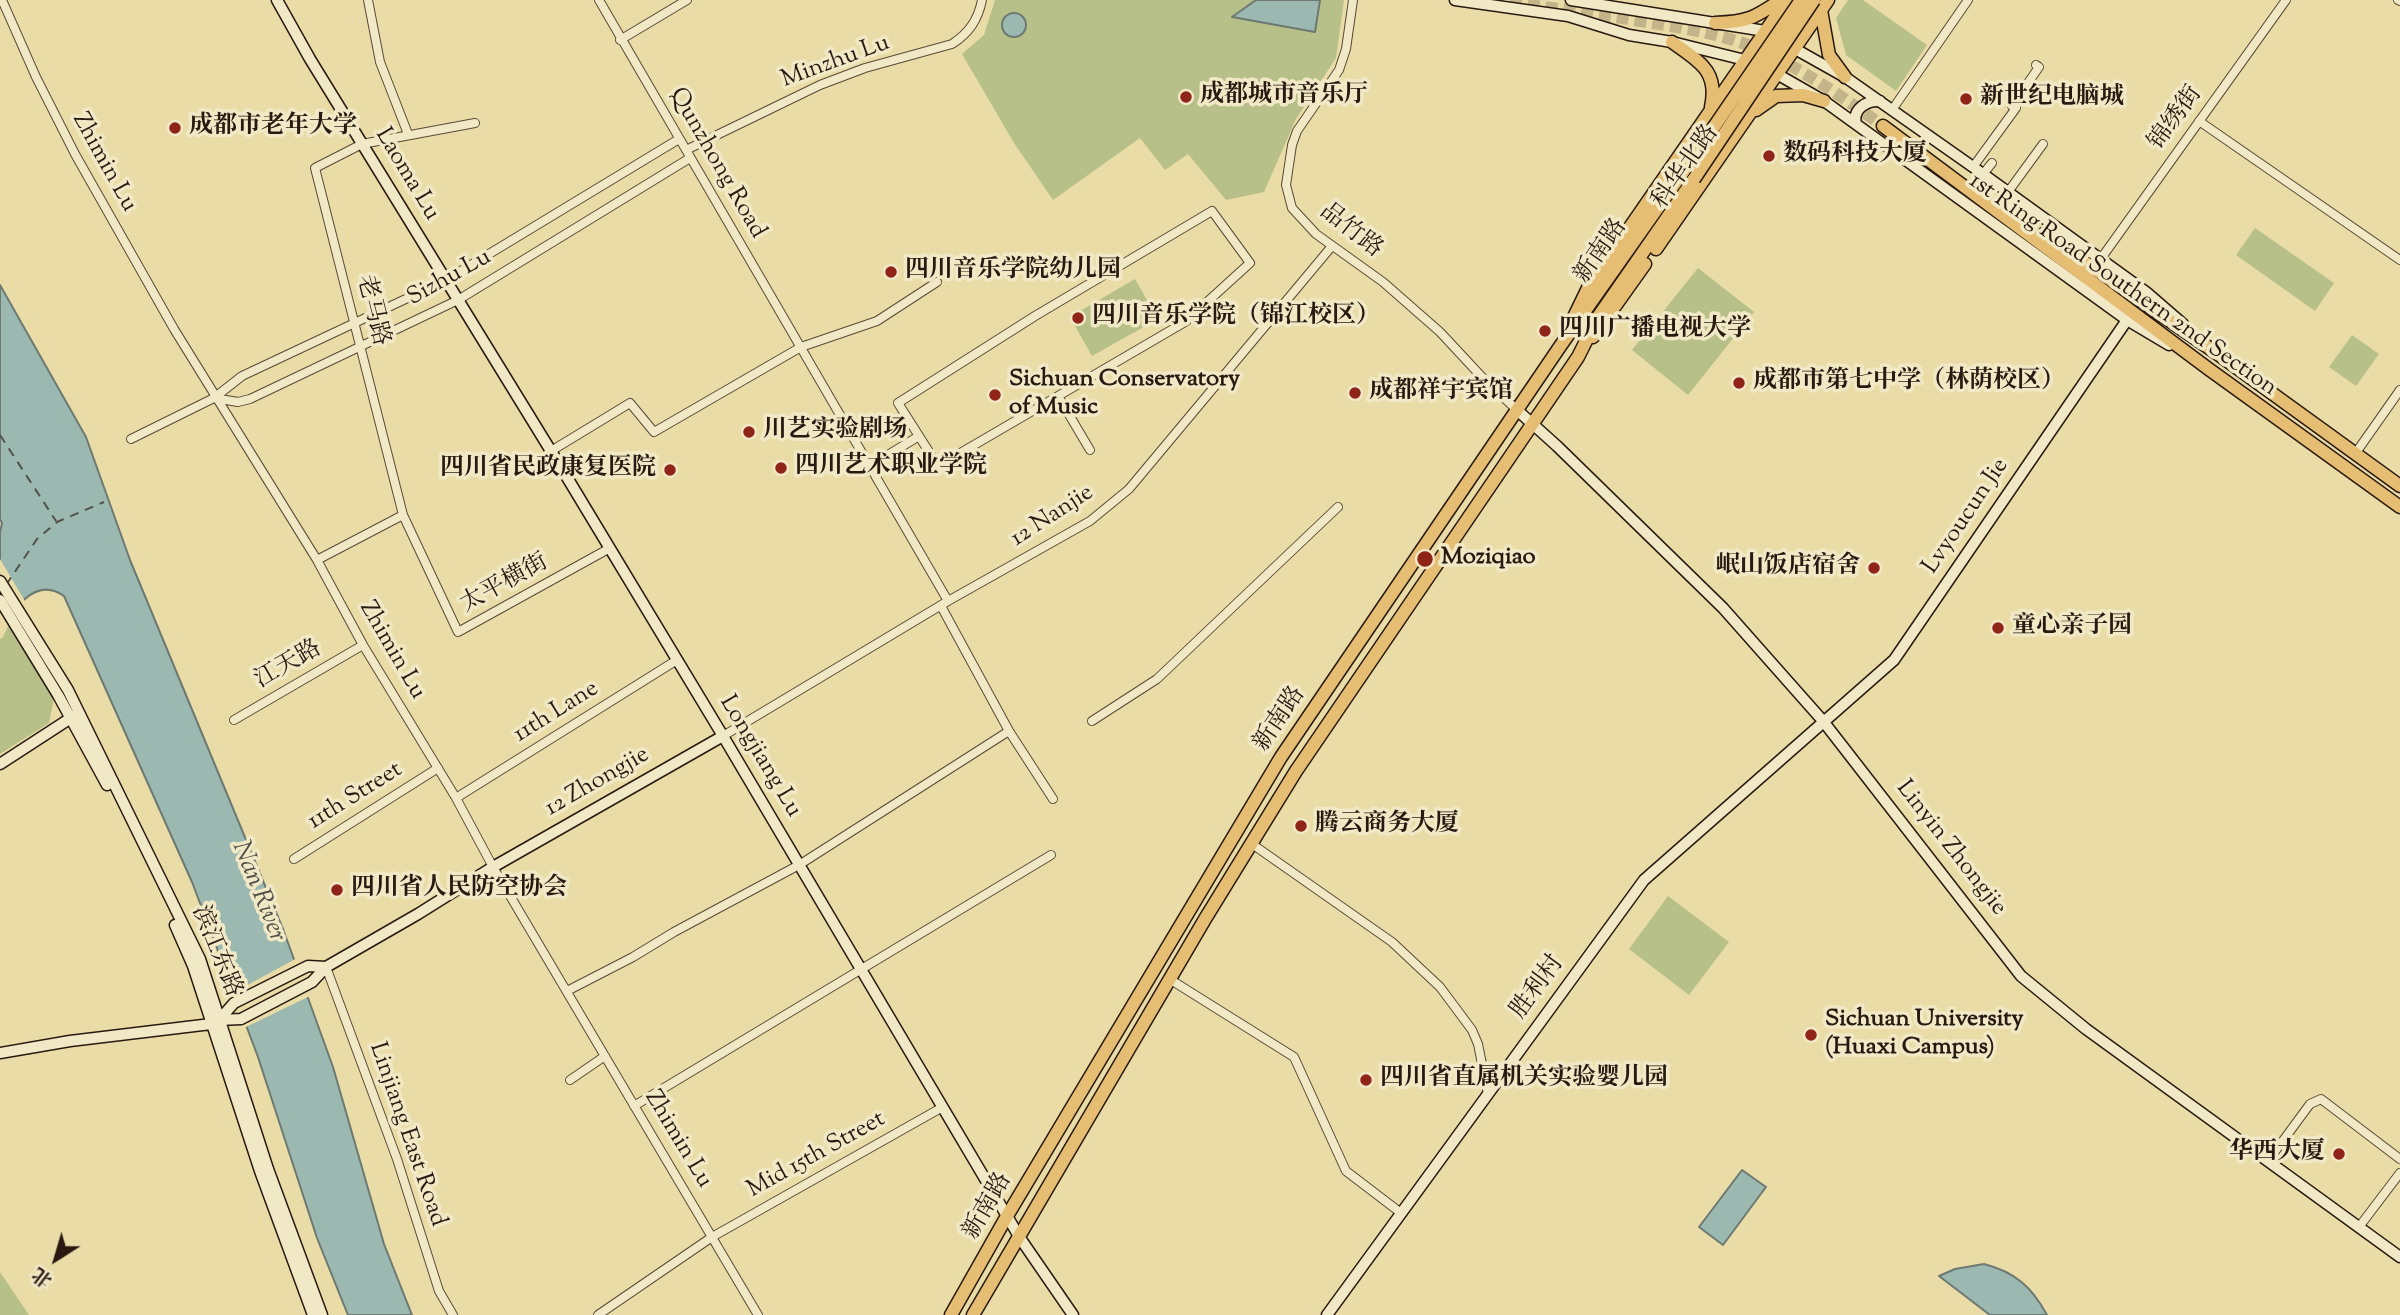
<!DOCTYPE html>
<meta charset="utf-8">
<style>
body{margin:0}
#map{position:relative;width:2400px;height:1315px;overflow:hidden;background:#eadca7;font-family:"Sorts Mill Goudy","Noto Serif SC",serif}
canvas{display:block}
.north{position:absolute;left:21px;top:1224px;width:70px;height:70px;-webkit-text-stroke:5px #f1e8c6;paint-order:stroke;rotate:217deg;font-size:19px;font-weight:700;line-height:28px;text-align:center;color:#291911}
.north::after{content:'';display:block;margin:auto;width:24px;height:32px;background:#291911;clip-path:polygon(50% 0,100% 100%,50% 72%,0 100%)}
</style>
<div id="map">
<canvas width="2400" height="1315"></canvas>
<div class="north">北</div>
</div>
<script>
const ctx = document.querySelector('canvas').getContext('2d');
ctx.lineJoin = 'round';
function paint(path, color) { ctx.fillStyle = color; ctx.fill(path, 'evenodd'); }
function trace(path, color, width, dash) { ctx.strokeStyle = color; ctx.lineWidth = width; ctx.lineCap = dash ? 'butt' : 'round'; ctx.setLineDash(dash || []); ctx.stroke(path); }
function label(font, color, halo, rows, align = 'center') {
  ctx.font = font + ' "Sorts Mill Goudy","Noto Serif SC",serif'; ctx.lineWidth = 7; ctx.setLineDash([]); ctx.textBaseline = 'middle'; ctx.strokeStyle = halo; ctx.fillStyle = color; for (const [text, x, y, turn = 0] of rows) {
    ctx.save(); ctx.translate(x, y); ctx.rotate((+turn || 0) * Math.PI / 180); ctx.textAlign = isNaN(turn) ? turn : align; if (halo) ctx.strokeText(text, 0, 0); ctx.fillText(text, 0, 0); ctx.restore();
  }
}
const green = new Path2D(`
 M995 0H1344L1336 58 1296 119 1264 192 1226 200 1188 154 1165 170 1140 138 1053 200 1014 143 962 54 984 35Z
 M1848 0H1863L1927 45 1896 91 1846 55 1836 18Z
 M2255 228 2334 283 2315 311 2236 255Z
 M1698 268 1754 312 1688 395 1632 350Z
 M1135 279 1158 319 1092 356 1070 317Z
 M2352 335 2379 354 2356 386 2329 367Z
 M7 620 55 693 49 723 0 754V635Z
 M1668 896 1729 942 1689 995 1629 949Z
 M0 1272 29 1315H0Z`);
const water = new Path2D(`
 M1256 0H1320L1315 32 1232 17Z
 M1002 25a12 12 0 1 1 24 0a12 12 0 1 1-24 0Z
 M0 285 86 437 130 560 283 929 333 1067 384 1244 412 1315H348L317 1238 258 1057 192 882 64 596C35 575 11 611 0 635V532L2 523 0 519Z
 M1742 1170 1766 1187 1723 1245 1699 1227Z
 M1984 1264C2015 1272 2032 1287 2047 1315H1990L1939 1276 1955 1269Z`);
const pier = new Path2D(`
 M0 559 26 603 10 622 3 637 0 639Z
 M297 958 310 996 244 1028 231 994Z`);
const ferry = new Path2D(`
 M0 435 56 521
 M6 585 37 539 57 522 104 502`);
const primaryTunnel = new Path2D(`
 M1492 0C1543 7 1594 13 1646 22 1684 28 1724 34 1760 50 1804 70 1844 98 1883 126`);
const street = new Path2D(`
 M2 0 36 77 75 154 174 329 317 560 363 645 456 798 493 867 758 1315
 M368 0 380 62 408 134
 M599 0 948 601
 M1353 0 1346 49 1339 70 1297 131 1292 145 1286 185 1292 208 1316 234 1383 282 1440 332 1481 376 1517 410
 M2398 0 2400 1
 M620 40 687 0
 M1892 110 1968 0
 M2199 121 2400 260
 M475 123 362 144 315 168 403 515 458 632 610 548
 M686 150 820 85 865 68 952 44C969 33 978 20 982 0
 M1973 167 2016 108 2012 106 2039 67 2036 65
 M1983 174 1992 163
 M2008 192 2043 144
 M1212 211 1250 263 1185 322 938 466 898 403 1035 316Z
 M2100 260 2286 0
 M1058 396 1090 450
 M214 398 238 402 250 399 458 300 690 158
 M131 439 214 398 242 376 446 280 679 139
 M551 451 630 403 654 432 801 347 877 321 937 282
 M2355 454 2400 390
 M870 466 919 436
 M317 560 403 515
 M941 606 1009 731 1053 799
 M234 720 363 645
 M1092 721 1157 679 1338 507
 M723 736 948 601 1090 521 1129 489 1332 246
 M456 798 677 660
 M1252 844 1392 942 1440 987 1472 1030 1478 1044 1488 1094
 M294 859 438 768
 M326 967 397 1159 439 1291 453 1315
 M1171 980 1294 1057 1346 1171 1401 1213
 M567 991 633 957 674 932 799 865 1009 731
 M570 1080 605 1056
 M634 1106 1051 855
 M2268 1161 2310 1104 2321 1099 2400 1159
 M2359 1227 2400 1173
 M598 1315 712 1237 941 1108`);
const secondary = new Path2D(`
 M277 0 310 59 562 469 723 736 1020 1238 1073 1315
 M1455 0 1568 16 1629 35 1672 42 1753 62
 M1571 0 1765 31 1771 35
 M1788 45 1845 77 1983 174 2146 292 2183 324
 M1770 70 1824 101 2127 320 2169 345
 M1856 124C1852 109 1867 100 1880 101
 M1517 410 1557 446 1723 608 1823 721 2021 976 2086 1029 2400 1257
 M0 581 68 690 200 959 268 1169 322 1315
 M0 600 58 695 107 785
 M0 764 77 714
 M175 925 193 966 260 1171 313 1315
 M219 1020 241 1019 312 982 326 967
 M0 1053 70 1041 211 1024 219 1020 234 1003 308 966 326 967 418 914 493 867 723 736
 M1327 1315 1644 880 1894 660 2127 320`);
const primary = new Path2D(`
 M1821 10 1829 55 1845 77
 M1715 23C1748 22 1754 18 1781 0
 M1672 42C1698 61 1719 70 1711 107
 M1756 110 1776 96 1803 95 1824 101
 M1883 126 2210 370 2400 507
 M2044 234 2215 352 2400 486
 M1656 249 1828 0
 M1573 319 1588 288 1787 0
 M1593 337 1645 264
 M951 1315 1007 1216 1281 757 1561 345 1683 172
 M973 1315 1205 919 1296 771 1578 357 1598 317 1694 179`);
const primaryBridge = new Path2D(`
 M1683 172 1801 0
 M1694 179 1814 0`);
const markers = [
 [1186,97,7,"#8f2418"],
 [1966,99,7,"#8f2418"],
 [175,128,7,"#8f2418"],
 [1769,156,7,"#8f2418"],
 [891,272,7,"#8f2418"],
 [1078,318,7,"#8f2418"],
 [1545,331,7,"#8f2418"],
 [1739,383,7,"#8f2418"],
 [1355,393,7,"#8f2418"],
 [995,395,7,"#8f2418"],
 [749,432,7,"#8f2418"],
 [781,468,7,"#8f2418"],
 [670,470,7,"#8f2418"],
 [1425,559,9,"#8f2418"],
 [1874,568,7,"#8f2418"],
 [1998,628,7,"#8f2418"],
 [1301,826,7,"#8f2418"],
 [337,890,7,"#8f2418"],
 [1811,1035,7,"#8f2418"],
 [1366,1080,7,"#8f2418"],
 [2339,1154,7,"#8f2418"]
];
const streetNames = [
 ["Minzhu Lu",836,63,-20],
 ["锦绣街",2177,119,-54],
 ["Zhimin Lu",103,163,61],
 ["Qunzhong Road",716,164,60],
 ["科华北路",1687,168,-55],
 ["Laoma Lu",406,175,59],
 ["品竹路",1350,232,38],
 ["新南路",1602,252,-55],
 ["Sizhu Lu",450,279,-29],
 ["1st Ring Road Southern 2nd Section",2122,286,35],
 ["老马路",371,311,76],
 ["12 Nanjie",1053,517,-33],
 ["Lvyoucun Jie",1967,517,-56],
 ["太平横街",505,585,-29],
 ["Zhimin Lu",391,651,60],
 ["江天路",289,666,-30],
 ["11th Lane",557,713,-32],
 ["新南路",1281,720,-56],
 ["Longjiang Lu",759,757,59],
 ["12 Zhongjie",598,783,-30],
 ["11th Street",356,797,-32],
 ["Linyin Zhongjie",1950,849,52],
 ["滨江东路",215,952,68],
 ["胜利村",1539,988,-54],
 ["Linjiang East Road",406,1135,71],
 ["Zhimin Lu",677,1140,59],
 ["Mid 15th Street",817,1156,-29],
 ["新南路",989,1207,-60]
];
const poiNames = [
 ["成都城市音乐厅",1200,97],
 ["新世纪电脑城",1980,99],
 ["成都市老年大学",189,128],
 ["数码科技大厦",1783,156],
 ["四川音乐学院幼儿园",905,272],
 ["四川音乐学院（锦江校区）",1092,318],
 ["四川广播电视大学",1559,331],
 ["Sichuan Conservatory",1009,381],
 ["of Music",1009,409],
 ["成都市第七中学（林荫校区）",1753,383],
 ["成都祥宇宾馆",1369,393],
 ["川艺实验剧场",763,432],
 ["四川艺术职业学院",795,468],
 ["四川省民政康复医院",656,470,"right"],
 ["Moziqiao",1441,559],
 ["岷山饭店宿舍",1860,568,"right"],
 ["童心亲子园",2012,628],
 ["腾云商务大厦",1315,826],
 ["四川省人民防空协会",351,890],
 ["Sichuan University",1825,1021],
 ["(Huaxi Campus)",1825,1049],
 ["四川省直属机关实验婴儿园",1380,1080],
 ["华西大厦",2325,1154,"right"]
];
const waterNames = [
 ["Nan River",257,892,68]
];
paint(green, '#b6c088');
paint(water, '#9bb9b1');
trace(water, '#6d7971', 2);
paint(pier, '#eadca7');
trace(ferry, '#515149', 2, [9, 7]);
trace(primaryTunnel, '#c3b589', 12, [12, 6]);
trace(street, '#594a36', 10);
trace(secondary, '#291911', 13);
trace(primary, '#291911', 15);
trace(street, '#f1e8c6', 8);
trace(secondary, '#f1e8c6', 10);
trace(primary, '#e5be74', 12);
trace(primaryBridge, '#291911', 15, []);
trace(primaryBridge, '#e5be74', 12);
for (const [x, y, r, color] of markers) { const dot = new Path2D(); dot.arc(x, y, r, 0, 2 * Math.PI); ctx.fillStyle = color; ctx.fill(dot); trace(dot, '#f1e8c6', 2.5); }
label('24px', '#291911', '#f1e8c6', streetNames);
label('bold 24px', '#291911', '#f1e8c6', poiNames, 'left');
label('italic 26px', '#515149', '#f1e8c6', waterNames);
</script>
